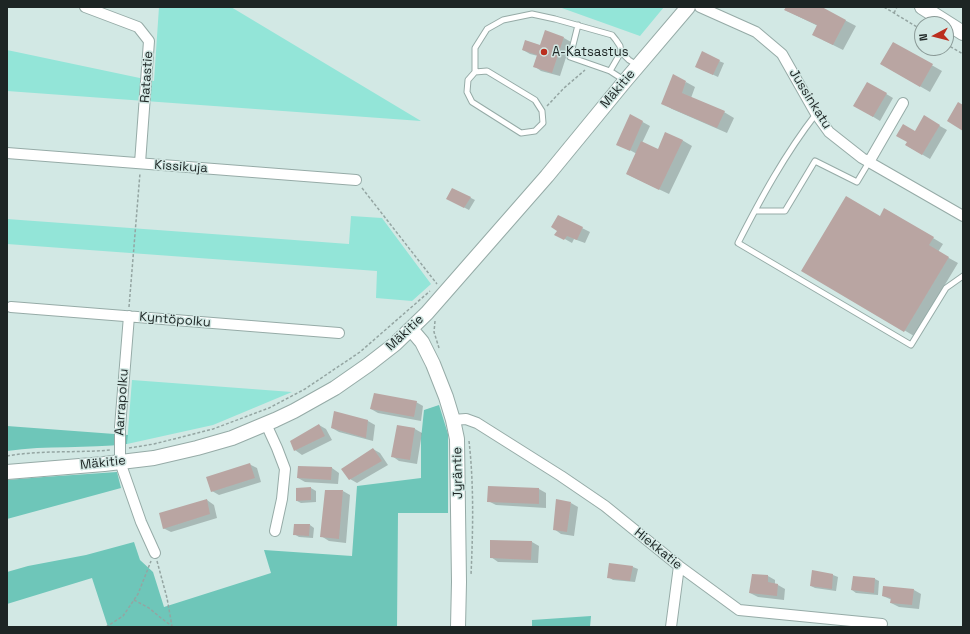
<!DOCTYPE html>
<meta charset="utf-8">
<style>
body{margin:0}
#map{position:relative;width:970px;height:634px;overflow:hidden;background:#d2e8e4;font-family:"Space Grotesk",sans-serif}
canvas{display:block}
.frame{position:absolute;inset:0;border:8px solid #1d2524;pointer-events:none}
.north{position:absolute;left:914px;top:16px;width:40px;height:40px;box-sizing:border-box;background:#d2e8e4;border:1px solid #8a9a97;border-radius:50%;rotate:263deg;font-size:11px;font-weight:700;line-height:16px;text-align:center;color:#1d2524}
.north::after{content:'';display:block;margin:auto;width:14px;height:18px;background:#bb2e1e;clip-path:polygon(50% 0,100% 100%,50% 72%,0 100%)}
</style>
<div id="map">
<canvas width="970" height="634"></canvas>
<div class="frame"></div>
<div class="north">N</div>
</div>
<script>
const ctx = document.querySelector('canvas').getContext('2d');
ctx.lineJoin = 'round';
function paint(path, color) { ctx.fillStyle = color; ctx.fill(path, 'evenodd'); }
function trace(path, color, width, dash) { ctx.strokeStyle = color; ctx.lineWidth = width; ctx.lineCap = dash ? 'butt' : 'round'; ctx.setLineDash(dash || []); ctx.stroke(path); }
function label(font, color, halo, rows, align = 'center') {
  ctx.font = font + ' "Space Grotesk",sans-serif'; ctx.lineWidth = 3; ctx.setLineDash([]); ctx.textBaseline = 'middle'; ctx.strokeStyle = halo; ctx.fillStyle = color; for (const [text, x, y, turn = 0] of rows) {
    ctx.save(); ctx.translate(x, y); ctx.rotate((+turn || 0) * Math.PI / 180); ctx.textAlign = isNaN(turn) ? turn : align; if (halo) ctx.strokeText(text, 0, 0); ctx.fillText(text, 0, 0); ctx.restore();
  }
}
const green = new Path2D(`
 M159 7H231L421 121 7 91V50L154 81Z
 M559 7H664L640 36Z
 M351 216 382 218 431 284 412 301 376 298 377 271 7 244V219L349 244Z
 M132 380 292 392 213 425 127 444Z`);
const forest = new Path2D(`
 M439 405 448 434V513H398L397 627H108L92 578 7 604V572L28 566 86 555 134 542 140 560 153 572 164 607 271 573 264 550 352 556 357 486 421 478V439L424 410Z
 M7 426 128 435 127 444C87 449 47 445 7 451Z
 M117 472 121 488 7 519V480L44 477Z
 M591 616 590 627H532V620Z`);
const shadow = new Path2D(`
 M787 7H820L856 26 843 50 823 40 818 26 785 10Z
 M564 38 571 42 560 76 541 71 534 66 538 56 530 54 523 50 541 46Z
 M893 43 942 71 930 92 881 64Z
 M719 61 724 63 718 77 701 69Z
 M686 82 695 87 691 98 724 112 734 118 727 133 672 109 662 103Z
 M868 83 893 98 880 121 854 105Z
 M630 115 650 126 642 143 658 150 682 140 692 146 669 194 637 179 627 174 637 154 626 148Z
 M924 117 947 130 930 159 906 145 915 132Z
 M453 189 475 200 469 210 448 199Z
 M885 209 943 244 938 252 958 263 914 336 803 270 880 217Z
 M582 228 590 232 585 243 574 239 572 243 556 234Z
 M416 402 423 406 421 421 378 413 371 409Z
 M335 412 368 421 375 425 373 441 339 432 332 428Z
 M319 425 326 429 332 440 302 455 295 450Z
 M398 426 415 429 422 433 417 464 399 461 392 456Z
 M373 449 380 453 388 465 357 483 350 479Z
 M249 464 257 468 261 482 219 495 212 491Z
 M299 467 332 468 339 473 338 484 305 482 298 478Z
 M311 488 316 491V502L301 503 297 501Z
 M539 489 546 493V508L496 505 488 501Z
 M343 491 350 495 346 543 329 541 321 536Z
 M207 500 214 505 217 518 171 532 163 528Z
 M571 503 578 507 574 536 561 534 554 529Z
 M310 525 314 528 313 538 299 537 294 534Z
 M532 542 539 546 538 563 498 562 491 557Z
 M609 564 633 567 638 569 635 582 613 580 608 577Z
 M813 571 833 575 838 577 836 591 815 588 811 586Z
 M753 575 768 576 775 580V584L778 585 785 589 784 600 758 597 750 593Z
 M875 579 879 581 878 595 856 593 852 590Z
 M914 590 921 594 919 609 899 607 891 603 892 600 883 596Z`);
const building = new Path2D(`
 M786 7H822L846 20 833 45 812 35 817 25 784 10Z
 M545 30 564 37 552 73 533 67 537 55 522 50 525 40 540 45Z
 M893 42 933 64 920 87 880 64Z
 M702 51 720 60 713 75 695 67Z
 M673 74 686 81 682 93 725 111 717 128 661 104Z
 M867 82 887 93 873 117 853 106Z
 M958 102 963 105V131L947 121Z
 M630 114 643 121 630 151 616 145Z
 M924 115 940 125 922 155 905 145 907 142 896 136 903 124 915 131Z
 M665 132 683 140 659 190 626 174 641 141 658 149Z
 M452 188 471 197 464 208 446 199Z
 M846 196 880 216 884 208 934 237 929 245 949 257 904 332 801 271Z
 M558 215 583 227 577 240 567 236 564 240 554 235 557 231 551 227Z
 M374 393 417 401 414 417 370 409Z
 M334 411 368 420 366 438 331 428Z
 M319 424 325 436 294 451 290 441Z
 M397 425 415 428 410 460 391 457Z
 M373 448 382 461 349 480 341 469Z
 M250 463 255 478 211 492 206 477Z
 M298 466 332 467 331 480 297 478Z
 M488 486 539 488V504L487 502Z
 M311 487V500L296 501V488Z
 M325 490H343L339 539 320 537Z
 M207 499 210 514 163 529 159 513Z
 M556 499 571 502 567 532 553 530Z
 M294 524H310L309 536 293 535Z
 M490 540 532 541 531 560 490 558Z
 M609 563 633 566 630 581 607 578Z
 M812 570 833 574 832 589 810 586Z
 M752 574 768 575V582L778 584 777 596 749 593Z
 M853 576 875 578 874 593 851 590Z
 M883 586 914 589 912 605 890 603 891 598 882 596Z`);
const path = new Path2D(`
 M884 7 922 30
 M894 13 897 7
 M946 44 963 54
 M547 106 564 88 585 70
 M362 188 437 284
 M129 307 140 173
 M435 321 434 332 439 348
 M469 441C474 485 473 530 471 575
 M129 448 154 444 213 429 269 408 305 389 360 352 430 291
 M7 456C40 450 77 453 111 450
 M157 561 167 598 172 626
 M134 600 149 608 161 618 173 627
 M106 627 123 616 138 594 151 561`);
const lane = new Path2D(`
 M578 25 570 57 610 71 621 52
 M610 71 624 80
 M475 72 487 71 535 100 542 111 543 123 535 131 521 133 472 102 467 92 468 80 475 72V48L487 29 503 20 532 14 555 19 612 35 616 40 620 46 621 52 629 60 637 65
 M816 114C785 154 761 198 738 243L911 345 946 288 963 276
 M755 211H785L815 161 857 182 869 162`);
const street = new Path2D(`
 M85 7 138 27 149 41 140 163
 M700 7 756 32 782 54 816 114 829 132 862 158 963 216
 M7 153 356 180
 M869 162 903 103
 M11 307 339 333
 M129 316 120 427V462L141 522 155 553
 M453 420 466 419 477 423 561 476 605 506 679 566 739 610 882 624
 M266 424 277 448 285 469 282 499 275 531
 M671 627 679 566`);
const secondary = new Path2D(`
 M922 7 963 33
 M411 329 422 342 433 364 446 397 453 420 457 439 459 582 458 627
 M7 472 104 464 154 458 197 448 232 438 275 420 294 411 335 388 368 365 395 344 427 313 547 176 625 81 688 7`);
const markers = [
 [544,52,4,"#bb2e1e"]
];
const poiNames = [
 ["A-Katsastus",552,52]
];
const streetNames = [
 ["Ratastie",147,77,-86],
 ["Mäkitie",618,89,-50],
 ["Jussinkatu",810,99,58],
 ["Kissikuja",181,167,4],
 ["Kyntöpolku",175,320,5],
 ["Mäkitie",405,333,-43],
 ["Aarrapolku",122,402,-86],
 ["Mäkitie",103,463,-6],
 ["Jyräntie",458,473,-91],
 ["Hiekkatie",658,549,39]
];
paint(green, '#93e5d8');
paint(forest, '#6ec6b9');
paint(shadow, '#0003');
paint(building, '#b9a5a2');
trace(lane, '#96aba7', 7);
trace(street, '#96aba7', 12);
trace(secondary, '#96aba7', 16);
trace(path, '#94a5a2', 1.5, [3, 2]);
trace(lane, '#fff', 5);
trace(street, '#fff', 10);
trace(secondary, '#fff', 14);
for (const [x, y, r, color] of markers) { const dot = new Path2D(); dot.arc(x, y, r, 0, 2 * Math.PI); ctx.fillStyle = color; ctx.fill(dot); trace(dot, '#d2e8e4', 1.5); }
label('13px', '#1d2524', '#d2e8e4', poiNames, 'left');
label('13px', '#1d2524', '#d2e8e4', streetNames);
</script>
